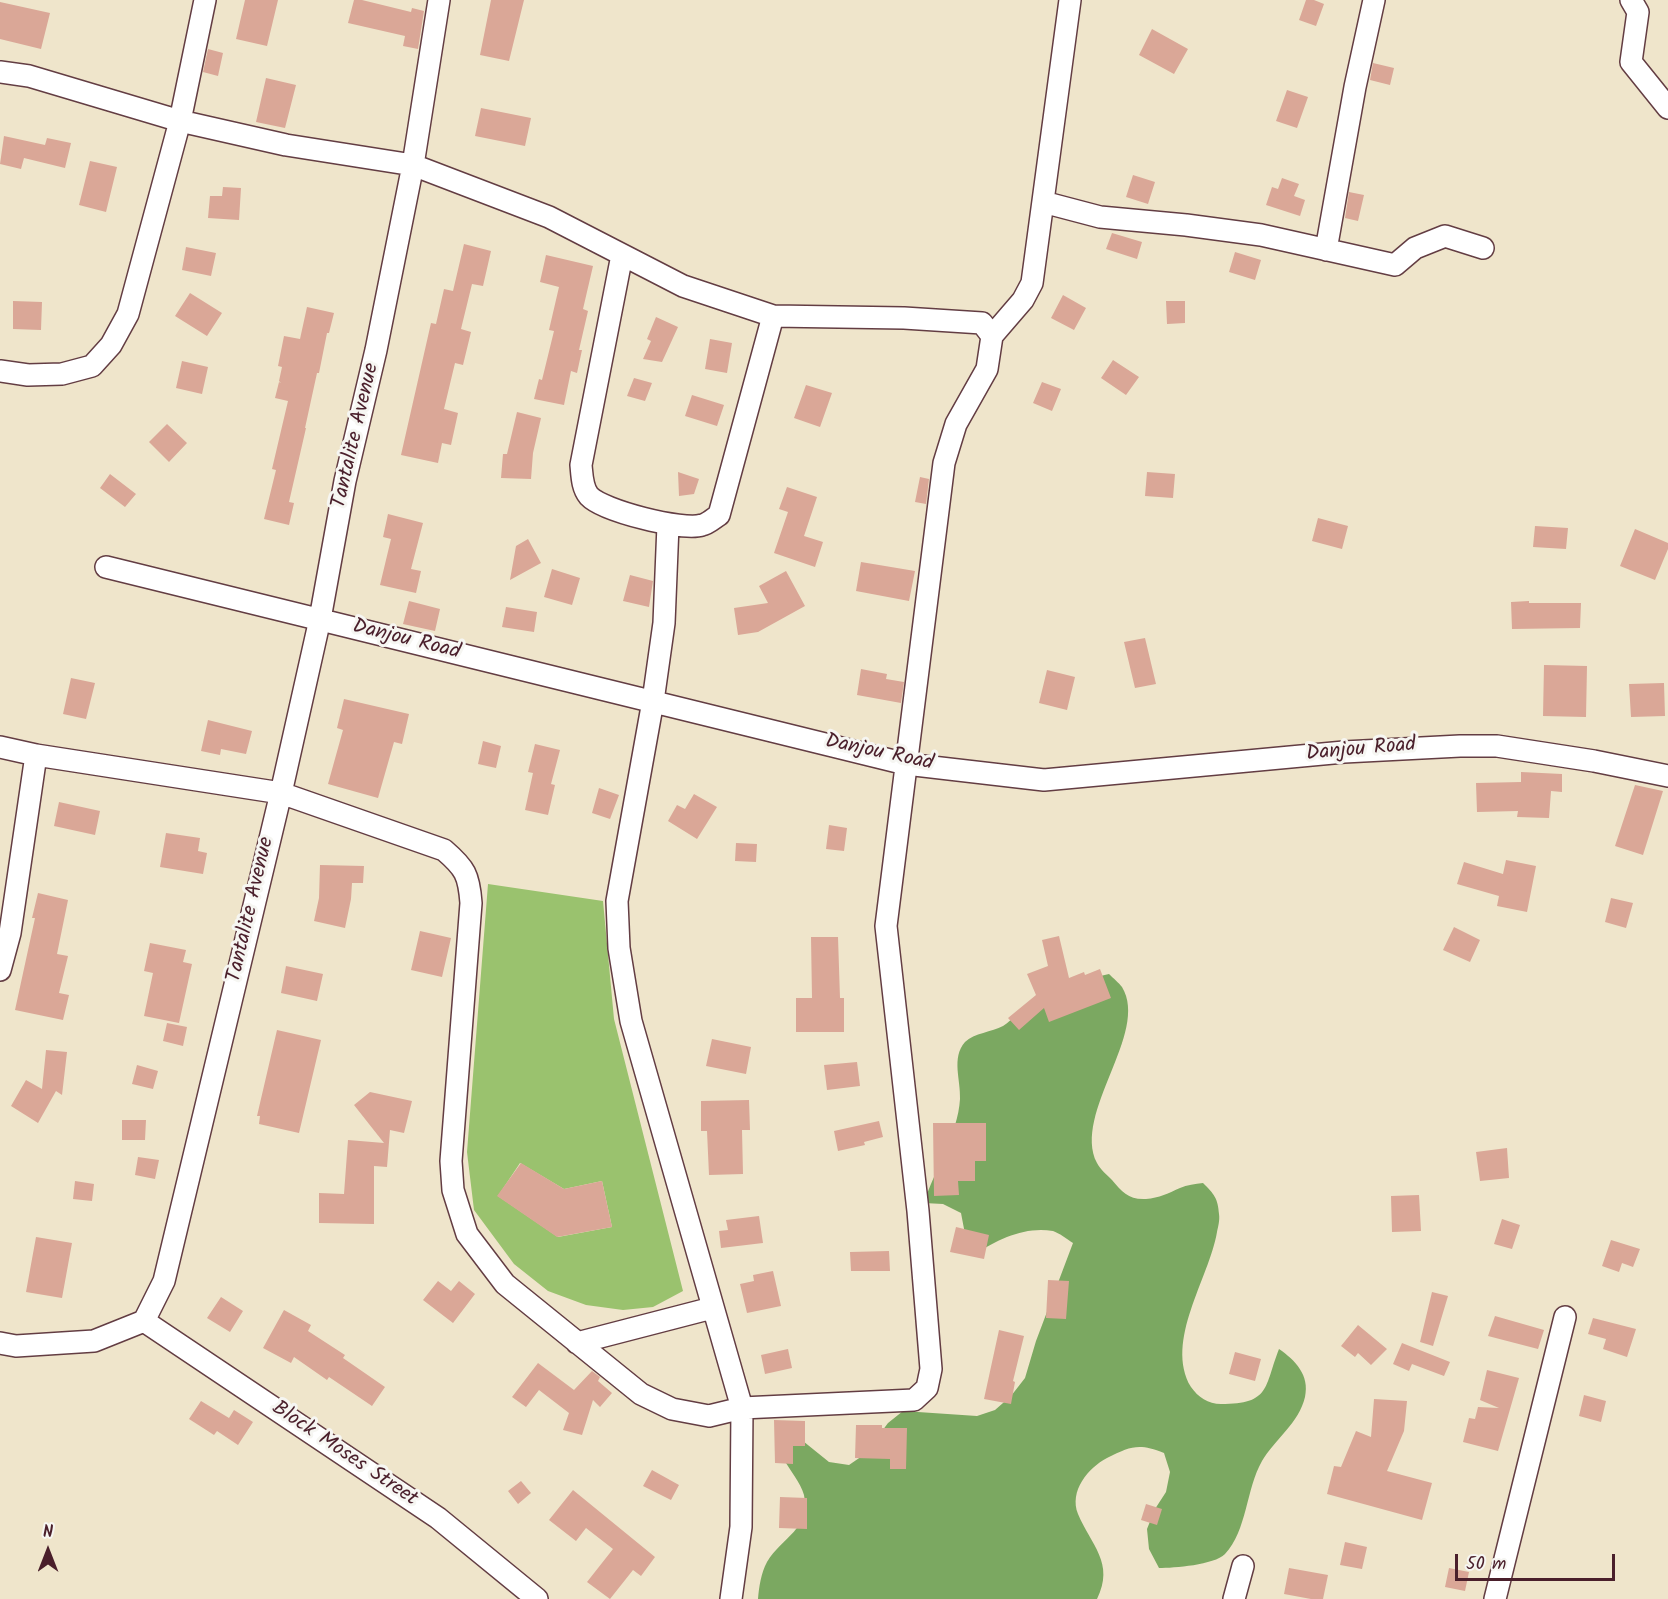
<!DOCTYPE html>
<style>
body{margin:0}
#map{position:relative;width:1668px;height:1599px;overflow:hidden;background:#efe5cb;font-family:Kalam,sans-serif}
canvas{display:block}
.north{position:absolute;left:18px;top:1521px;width:60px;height:60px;-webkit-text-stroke:4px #f6f6f2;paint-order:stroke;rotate:0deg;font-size:16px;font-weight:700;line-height:24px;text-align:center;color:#4a1f2b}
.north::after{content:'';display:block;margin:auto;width:21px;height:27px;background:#4a1f2b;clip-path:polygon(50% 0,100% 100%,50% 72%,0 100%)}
.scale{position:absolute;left:1455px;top:1554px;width:160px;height:27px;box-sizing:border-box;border:3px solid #4a1f2b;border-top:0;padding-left:8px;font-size:18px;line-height:21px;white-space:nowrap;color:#4a1f2b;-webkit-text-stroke:4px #f6f6f2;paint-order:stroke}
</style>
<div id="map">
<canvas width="1668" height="1599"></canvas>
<div class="north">N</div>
<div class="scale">50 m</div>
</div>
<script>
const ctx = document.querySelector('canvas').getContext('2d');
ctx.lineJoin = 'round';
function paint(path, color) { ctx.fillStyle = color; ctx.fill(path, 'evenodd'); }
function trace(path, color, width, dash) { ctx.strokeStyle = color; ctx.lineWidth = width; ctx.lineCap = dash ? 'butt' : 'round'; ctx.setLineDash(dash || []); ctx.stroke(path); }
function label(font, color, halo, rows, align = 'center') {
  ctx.font = font + ' Kalam,sans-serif'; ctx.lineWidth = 6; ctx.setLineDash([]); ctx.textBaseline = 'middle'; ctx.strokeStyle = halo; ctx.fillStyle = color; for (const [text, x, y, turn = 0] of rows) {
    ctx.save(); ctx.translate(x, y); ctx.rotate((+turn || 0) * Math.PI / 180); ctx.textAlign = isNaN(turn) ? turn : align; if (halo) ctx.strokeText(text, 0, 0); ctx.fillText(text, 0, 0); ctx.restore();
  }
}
const green = new Path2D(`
 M488 884 603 901 614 1019 683 1291 653 1307 623 1310 586 1305 548 1291 514 1264 474 1210 467 1152ZM520 1163 564 1189 602 1181 612 1227 558 1237 498 1196Z`);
const forest = new Path2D(`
 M1109 974C1113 978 1119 983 1122 987 1150 1033 1072 1113 1097 1163 1100 1169 1107 1175 1112 1180 1122 1192 1129 1200 1146 1199 1159 1198 1169 1193 1180 1188 1187 1185 1195 1184 1203 1183 1214 1194 1218 1198 1219 1214 1220 1220 1218 1227 1217 1232 1209 1279 1164 1341 1191 1387 1198 1397 1208 1404 1221 1404 1271 1404 1264 1387 1279 1349 1295 1360 1310 1375 1305 1397 1299 1423 1275 1439 1262 1461 1246 1489 1247 1531 1225 1554 1214 1565 1174 1568 1159 1568L1149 1549 1147 1529 1155 1509 1166 1492 1170 1472 1164 1453C1139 1443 1131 1446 1107 1458 1088 1468 1069 1491 1078 1514 1091 1545 1115 1563 1097 1599H758C759 1587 761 1573 767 1562 782 1537 811 1529 804 1495 801 1483 789 1469 783 1458L798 1437 829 1462 849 1465 865 1454 888 1423 903 1411 977 1416 995 1410 1011 1396 1025 1378 1036 1341 1073 1243C1067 1239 1059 1233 1053 1231 1026 1226 998 1239 977 1253L965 1234 961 1213 943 1204 924 1203C934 1171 958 1134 960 1099 961 1080 951 1058 965 1042 974 1033 992 1032 1003 1026 1008 1023 1012 1018 1018 1015 1043 1000 1081 980 1109 974Z`);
const building = new Path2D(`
 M245 0H278L267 46 236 39Z
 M354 0H362L411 12 412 8 424 11 418 49 403 46 405 36 348 23Z
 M491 0H524L509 61 480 55Z
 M1306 0H1314L1324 4 1316 26 1299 20Z
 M0 2 50 13 41 49 0 39Z
 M1152 29 1188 49 1174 74 1139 55Z
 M208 49 223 53 218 76 203 72Z
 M1373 63 1394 68 1390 85 1370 80Z
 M266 78 296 85 285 128 256 122Z
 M1287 90 1308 97 1297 128 1276 121Z
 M481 108 531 118 525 146 475 136Z
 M4 136 45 145 47 138 71 143 65 168 24 158 21 169 0 164Z
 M90 161 117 167 106 212 79 205Z
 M1133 175 1155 182 1148 204 1126 197Z
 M1282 178 1299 184 1294 196 1305 200 1300 216 1266 205 1272 187 1278 189Z
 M223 187 241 188 239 220 208 218 210 196H222Z
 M1349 192 1364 195 1358 221 1345 218Z
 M1112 233 1142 242 1137 259 1106 249Z
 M464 244 491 251 483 286 472 284 461 329 471 332 463 365 455 363 444 409 458 413 451 445 442 443 438 463 401 455 431 323 436 324 444 289 453 291Z
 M186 247 216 253 211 276 182 270Z
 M1235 252 1261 260 1255 280 1229 272Z
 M546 255 593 266 583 309 588 311 579 350H582L577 373 571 371 564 405 534 399 539 379 542 380 554 331 549 330 559 287 540 282Z
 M190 293 222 313 207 336 175 316Z
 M1063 295 1086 308 1074 330 1051 318Z
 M13 301 42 302 41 330 13 329Z
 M1166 301H1185V323L1167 324Z
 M307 307 334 313 329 333H327L319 373H317L305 428H306L289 502 294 503 289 525 264 519 276 470 272 469 288 401 275 398 279 382 281 383 279 381 282 367 278 366 284 336 300 339Z
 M656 317 678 327 662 362 643 359 651 341 647 339Z
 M710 339 732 343 727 373 705 369Z
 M1113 360 1139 377 1126 395 1101 378Z
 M182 361 208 367 202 394 176 388Z
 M634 378 652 383 645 401 627 396Z
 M1042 382 1061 389 1052 411 1033 403Z
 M806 385 832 393 820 427 794 418Z
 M692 395 724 405 717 426 685 416Z
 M517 412 541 418 533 453 531 479 501 478 503 454H507Z
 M167 424 187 443 169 462 149 442Z
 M678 472 699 479 694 494 679 496Z
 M1147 472 1175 474 1173 498 1145 496Z
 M110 474 136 494 125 507 100 488Z
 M920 477 929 479 926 504 915 502Z
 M787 487 817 497 804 536 823 542 815 567 774 553 788 512 779 509Z
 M388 514 423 523 411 569 421 571 416 593 380 585 391 539 383 537Z
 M1318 518 1348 526 1342 549 1312 541Z
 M1535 526 1568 528 1566 549 1533 547Z
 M1635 529 1668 543V549L1655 580 1620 566Z
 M528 539 541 563 510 580 516 546Z
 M861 562 915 571 909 601 856 591Z
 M552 569 580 578 572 605 544 597Z
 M786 571 805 606 758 632 738 635 734 608 768 603 759 586Z
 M630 575 653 581 649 607 623 601Z
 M409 601 440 609 435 631 403 624Z
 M1529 601V603H1581L1580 628 1512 629 1511 602Z
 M506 607 537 612 534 632 502 627Z
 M1145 638 1156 684 1135 688 1124 642Z
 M1544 665 1587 666 1586 717 1543 716Z
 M861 669 887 674 886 679 904 682 901 703 857 695Z
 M1047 670 1075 677 1067 710 1039 703Z
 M71 678 95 683 86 719 63 714Z
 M1664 683 1665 716 1631 717 1629 684Z
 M344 699 409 714 402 744 394 742 378 798 328 784 343 730 337 728Z
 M208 720 252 731 246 754 221 749 220 755 201 751Z
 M483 741 501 746 496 768 478 764Z
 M535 744 560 750 551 784 555 785 548 815 525 810 533 773 528 772Z
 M1521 772 1562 774V792L1551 791 1549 818 1517 817 1518 811 1477 812 1476 783 1521 782Z
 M1635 785 1663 791 1643 855 1615 846Z
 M599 788 619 795 610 819 592 813Z
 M694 794 717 807 697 839 668 821 677 805 685 809Z
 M59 802 100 811 95 835 54 826Z
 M829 825 847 828 844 851 826 849Z
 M166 833 200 838 198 851 207 853 203 874 160 867Z
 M736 843 757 844 756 862 735 861Z
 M1506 860 1536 866 1527 912 1497 906 1499 896 1457 884 1464 862 1503 874Z
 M320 865 364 866 363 883H352L351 899 345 928 314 921 319 898Z
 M38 893 68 900 57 954 68 956 59 993 69 995 63 1020 15 1010 35 918H32Z
 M1611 898 1633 903 1626 928 1605 922Z
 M1454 927 1480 940 1470 962 1443 950Z
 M420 931 451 938 442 977 411 970Z
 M1059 936 1069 978 1084 972 1085 975 1100 969 1111 998 1049 1022 1044 1008 1019 1030 1008 1018 1036 995 1027 974 1048 966 1042 940Z
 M811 937H838L840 998H844V1032H796V998H812Z
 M150 943 186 950 183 962 192 964 179 1023 144 1016 153 973 144 971Z
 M286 966 323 974 317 1001 281 993Z
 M167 1023 187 1027 183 1046 163 1041Z
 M277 1030 321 1040 299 1133 259 1124 260 1116H257Z
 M712 1039 751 1047 746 1074 706 1066Z
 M46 1050 67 1052 62 1095 56 1091 38 1123 11 1106 26 1080 42 1089Z
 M857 1062 860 1086 827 1090 824 1065Z
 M137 1065 158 1071 153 1089 132 1084Z
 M370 1092 412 1101 404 1133 390 1130 387 1167 374 1166V1224L319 1223V1193L344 1194 348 1140 384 1143 354 1105Z
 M749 1100 750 1130H742L743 1174 709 1175 707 1131H701V1101Z
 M122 1120H146L145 1140H122Z
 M879 1121 883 1137 864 1142 865 1145 838 1151 834 1131Z
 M933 1123H986V1161H975V1181H958L959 1195 934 1196Z
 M1507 1148 1509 1178 1480 1181 1476 1152Z
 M138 1157 159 1160 155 1179 135 1175Z
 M521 1163 564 1189 602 1181 612 1227 557 1237 497 1196Z
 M75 1181 94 1184 92 1201 73 1199Z
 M1419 1195 1421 1231 1392 1232 1391 1196Z
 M759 1216 763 1243 721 1248 719 1231 728 1230 726 1220Z
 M1502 1219 1520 1225 1512 1249 1494 1244Z
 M956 1227 989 1235 984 1259 950 1252Z
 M36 1237 72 1243 62 1298 26 1292Z
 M1611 1240 1640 1249 1633 1267 1622 1263 1619 1272 1602 1266Z
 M889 1251 890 1271H851L850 1252Z
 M773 1271 781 1306 747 1313 740 1284 754 1281 753 1275Z
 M1048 1280 1069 1281 1066 1319 1046 1318Z
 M438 1281 451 1291 459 1281 475 1294 453 1323 423 1300Z
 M1432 1292 1448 1296 1433 1346 1420 1342Z
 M221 1297 243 1311 230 1332 207 1318Z
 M284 1310 311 1325 308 1331 345 1355 343 1358 385 1387 372 1406 329 1377 327 1380 294 1357 291 1363 263 1348Z
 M1495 1316 1544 1330 1538 1349 1488 1336Z
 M1593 1318 1636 1329 1627 1357 1603 1349 1606 1339 1588 1334Z
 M1358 1325 1387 1349 1371 1365 1358 1353 1355 1357 1341 1346Z
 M999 1330 1024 1336 1013 1381 1015 1382 1011 1404 984 1399Z
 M1402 1343 1450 1362 1444 1376 1412 1364 1409 1371 1393 1364Z
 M788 1349 792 1368 765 1374 761 1355Z
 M1235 1352 1261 1359 1255 1381 1229 1374Z
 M538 1363 574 1390 592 1371 600 1377 598 1381 612 1393 600 1407 593 1400 582 1435 563 1430 569 1413 539 1390 526 1407 512 1397Z
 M1487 1370 1519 1378 1498 1451 1463 1442 1469 1418 1475 1419 1478 1407 1499 1408 1480 1400Z
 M1584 1395 1606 1401 1601 1422 1579 1416Z
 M1374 1399 1407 1401 1404 1431 1387 1471 1432 1483 1422 1520 1327 1494 1334 1466 1341 1467 1356 1431 1371 1437Z
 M201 1401 229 1418 234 1410 253 1422 238 1445 217 1431 214 1435 189 1419Z
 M774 1420 805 1421V1446H793V1464L775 1463Z
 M856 1425H882V1428H907L906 1469H890V1459L855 1458Z
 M652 1470 679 1485 671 1500 643 1486Z
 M521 1481 531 1493 518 1504 508 1491Z
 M573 1490 655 1557 641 1576 633 1570 610 1599 587 1582 613 1549 586 1528 576 1541 549 1520Z
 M780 1497 807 1498V1529L779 1528Z
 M1146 1504 1162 1509 1157 1525 1141 1520Z
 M1345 1542 1367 1547 1362 1569 1340 1565Z
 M1289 1568 1328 1575 1323 1599H1311L1284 1594Z
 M1449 1568 1469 1572 1465 1591 1445 1587Z`);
const street = new Path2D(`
 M1631 0 1638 12 1631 62 1668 108
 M0 72 29 76 180 121 286 145 413 165 549 217 683 286 773 316 904 318 982 323 992 336 987 369 956 424 944 463 886 926 918 1211 931 1369 927 1388 914 1400 742 1408 709 1416 672 1409 641 1394 505 1284 467 1234 453 1190 451 1161 471 903C469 875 465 868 444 850L281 793 36 755
 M1043 202 1100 217 1186 225 1261 235 1395 265 1415 248 1445 236 1483 248
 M1326 250 1355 87 1374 0
 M622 255 581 465C582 475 582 488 589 496 603 511 683 531 702 525 708 524 714 518 719 515L773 316
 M992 336 1023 300 1032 283 1070 0
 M0 371 28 375 62 374 92 366 111 345 128 314 180 121 205 0
 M668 525 664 623 653 701 617 901 619 948 631 1021 742 1408 741 1527 731 1599
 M106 567 906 764 1044 780 1344 752 1460 746H1497L1594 761 1668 776
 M0 747 36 755 10 933 0 970
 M144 1321 438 1518 537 1599
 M0 1343 16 1346 94 1341 144 1321 164 1281 281 793 320 619 345 481 376 350 413 165 439 0
 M577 1343 712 1308
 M1234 1599 1243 1566
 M1495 1599 1565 1317`);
const streetNames = [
 ["Tantalite Avenue",357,436,-77],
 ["Danjou Road",406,641,14],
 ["Danjou Road",1361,751,-5],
 ["Danjou Road",879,754,12],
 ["Tantalite Avenue",252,910,-77],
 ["Block Moses Street",344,1455,34]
];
paint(green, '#9ac26e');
paint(forest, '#7ba861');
paint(building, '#daa797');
trace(street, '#633d43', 24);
trace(street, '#fff', 21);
label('21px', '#4a1f2b', '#f6f6f2', streetNames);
</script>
